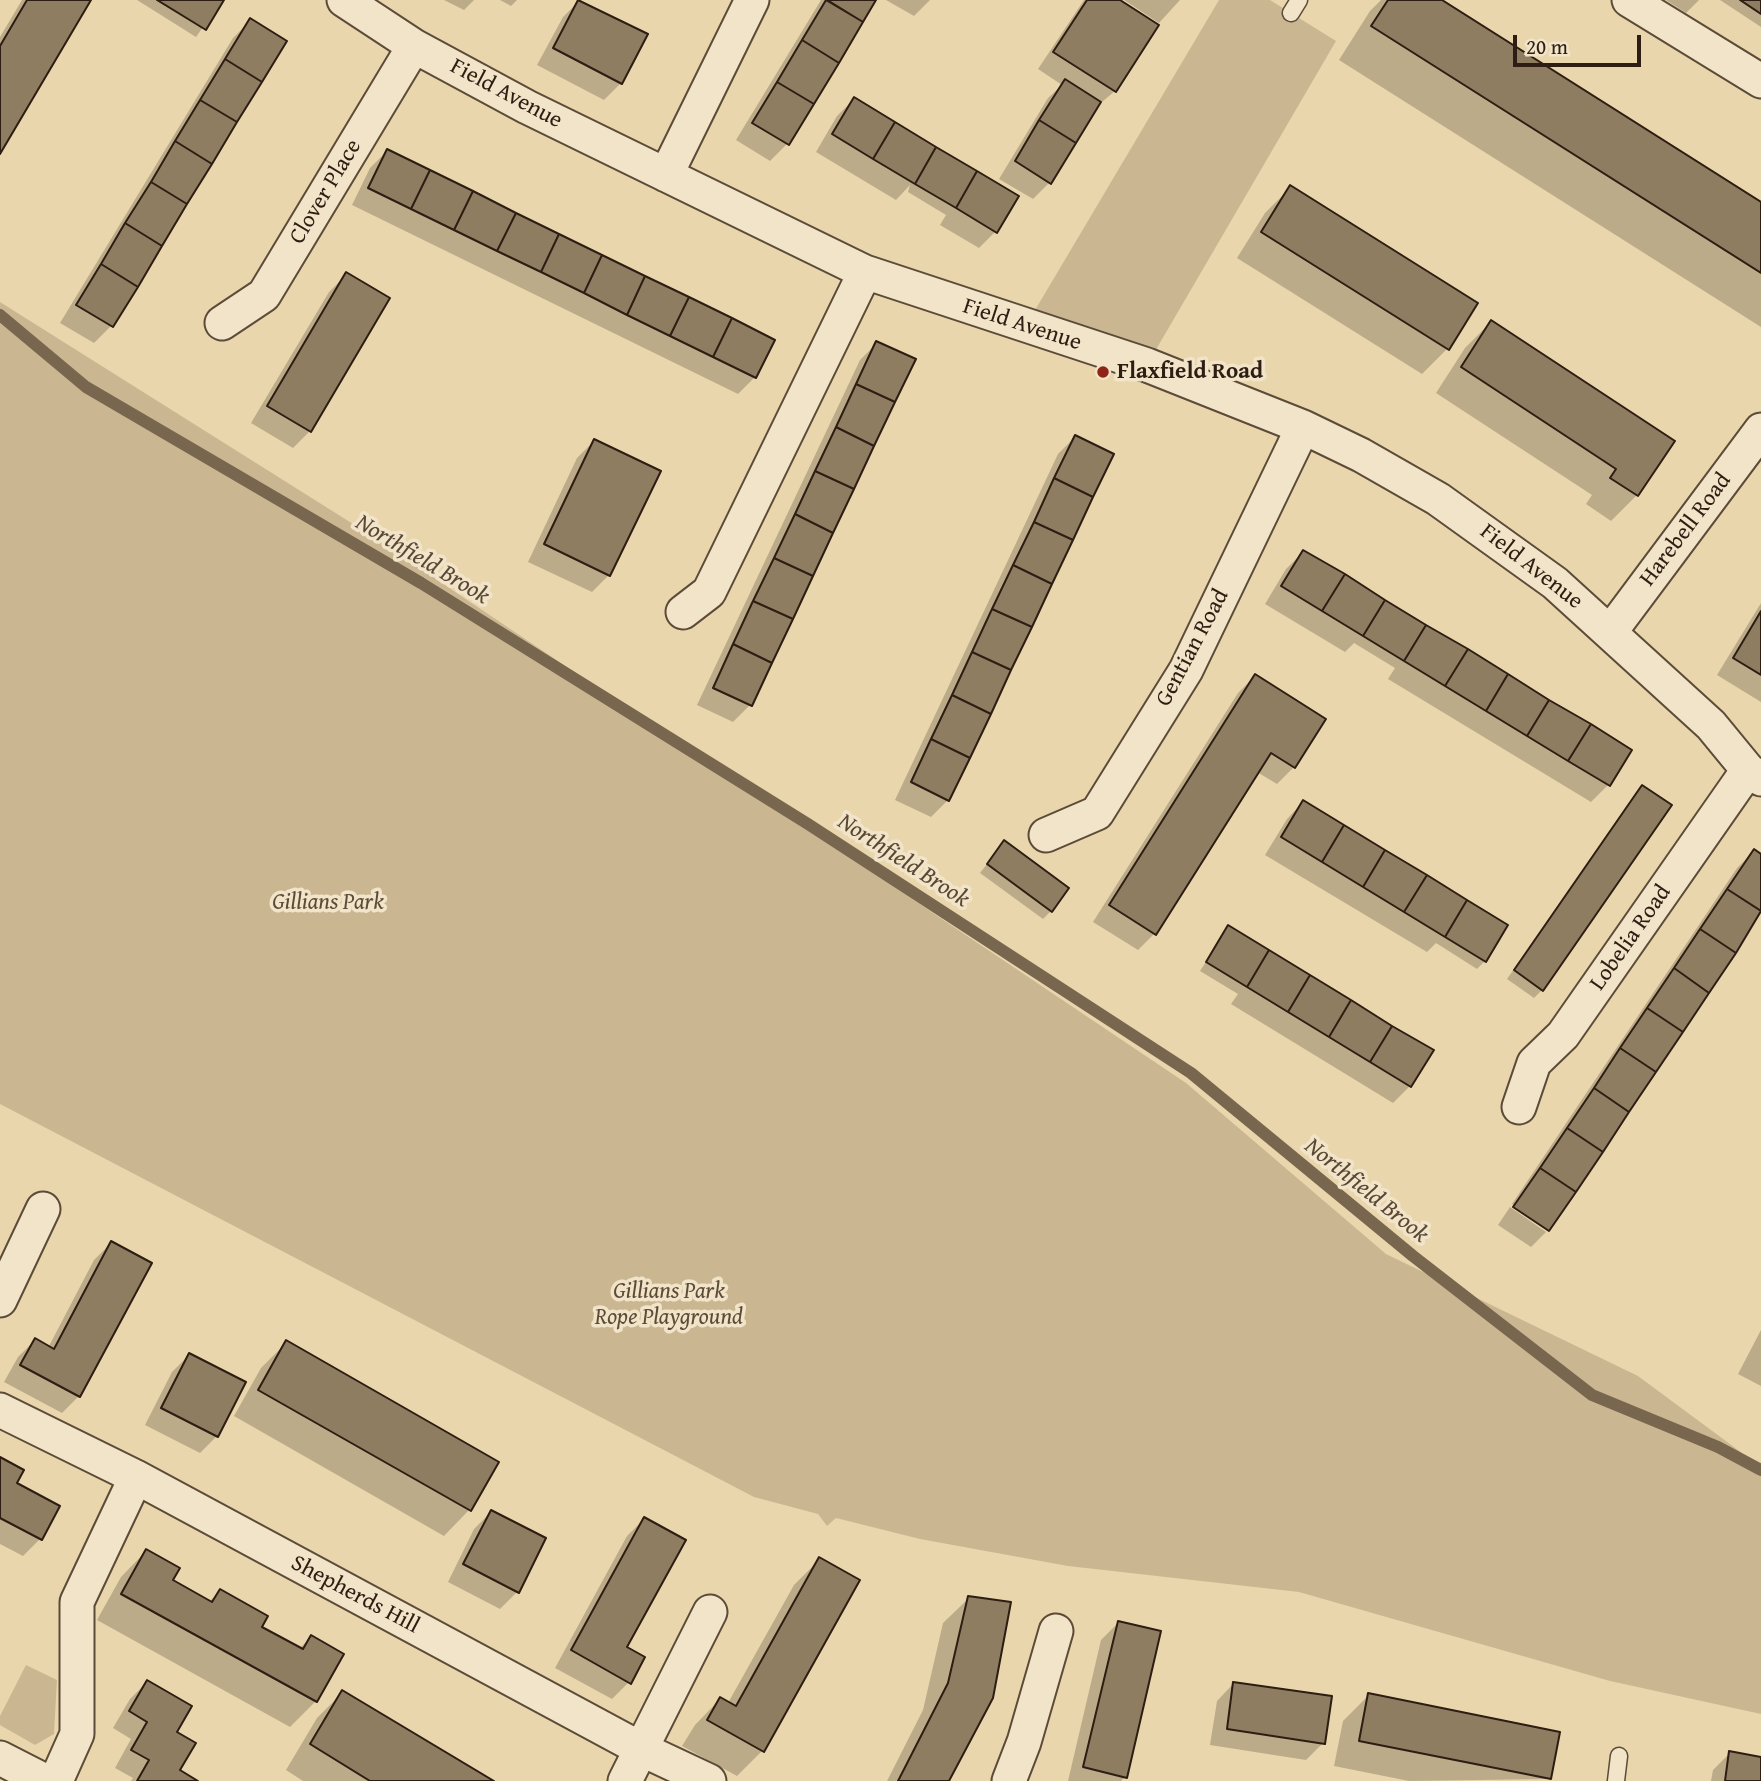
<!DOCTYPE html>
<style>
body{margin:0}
#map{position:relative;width:1761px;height:1781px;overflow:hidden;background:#ead6ac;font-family:"Gentium Book Plus",serif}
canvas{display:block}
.scale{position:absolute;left:1513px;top:35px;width:128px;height:32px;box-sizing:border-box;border:4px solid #2d1d12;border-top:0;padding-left:9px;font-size:21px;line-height:24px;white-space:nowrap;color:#2d1d12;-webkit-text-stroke:5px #f1e4c9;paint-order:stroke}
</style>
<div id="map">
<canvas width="1761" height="1781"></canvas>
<div class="scale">20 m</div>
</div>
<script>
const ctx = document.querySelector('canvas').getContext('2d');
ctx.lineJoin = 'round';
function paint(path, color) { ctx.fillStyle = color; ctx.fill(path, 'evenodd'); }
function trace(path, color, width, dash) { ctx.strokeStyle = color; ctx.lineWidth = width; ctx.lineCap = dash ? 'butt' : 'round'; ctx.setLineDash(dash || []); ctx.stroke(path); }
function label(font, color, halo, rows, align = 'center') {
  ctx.font = font + ' "Gentium Book Plus",serif'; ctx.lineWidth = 7; ctx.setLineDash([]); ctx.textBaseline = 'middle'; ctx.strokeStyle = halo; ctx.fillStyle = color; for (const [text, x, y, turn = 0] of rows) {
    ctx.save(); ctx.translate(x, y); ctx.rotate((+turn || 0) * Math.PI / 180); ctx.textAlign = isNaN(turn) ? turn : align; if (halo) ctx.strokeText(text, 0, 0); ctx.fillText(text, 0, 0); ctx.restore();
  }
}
const green = new Path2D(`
 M1219 0H1270L1336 41 1147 365 1025 327Z
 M0 302 369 534 1186 1083 1386 1254 1638 1376 1761 1467V1714L1610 1681 1299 1592 1068 1566 920 1539 836 1518 827 1526 818 1514 754 1497 0 1104Z
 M26 1665 57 1680 54 1734 35 1745 0 1725V1716Z`);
const shadow = new Path2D(`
 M22 0H89L0 151V37Z
 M137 0H222L196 37Z
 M444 0H474L464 10Z
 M500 0H517L511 6Z
 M580 0 646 35 621 83 604 100 537 65 563 17Z
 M821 0H875L787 144 770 161 736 140Z
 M886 0H930L914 16Z
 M1084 0H1117L1115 91 1096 107 1050 182 1033 199 999 179 1048 98 1062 85 1038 69Z
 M1124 0H1180L1159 23Z
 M1381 0H1439L1761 204V327L1339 60 1370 11Z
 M1666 0H1699L1686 13Z
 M1720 0H1761V27Z
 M250 21 284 41 111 326 94 343 60 323 233 38Z
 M854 99 996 231 979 248 940 225 946 215 908 192 910 185 896 200 816 152 837 116Z
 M387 151 755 377 738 394 352 205 370 168Z
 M1291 187 1447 349 1422 374 1237 258 1265 213Z
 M346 275 310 431 293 448 251 423 329 292Z
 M1491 322 1672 441 1637 495 1611 521 1586 504 1592 495 1436 393 1465 348Z
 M877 343 913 360 750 705 733 722 697 705 860 360Z
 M1075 437 948 800 931 817 895 800 1058 454Z
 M594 441 609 575 592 592 528 562 577 458Z
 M1303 552 1608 785 1591 802 1388 679 1395 668 1354 643 1345 652 1265 604 1286 569Z
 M1761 603V702L1717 675Z
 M1255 676 1294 767 1277 784 1257 772 1155 933 1138 950 1093 922 1238 693Z
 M1642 787 1542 990 1534 998 1507 979Z
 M1303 802 1485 961 1477 969 1436 943 1427 952 1265 855 1287 819Z
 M997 851 1051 911 1043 919 980 873Z
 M1754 851 1761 856V913L1547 1231V1228L1512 1204 1737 868Z
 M1228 928 1410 1086 1393 1103 1231 1004 1238 994 1200 971Z
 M1510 1207 1546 1232 1531 1247 1498 1225Z
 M111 1243 79 1396 62 1413 4 1382 18 1357 35 1340 48 1348 94 1260Z
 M1761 1330V1386L1738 1374Z
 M287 1342 496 1463 469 1510 444 1536 234 1416 261 1368Z
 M189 1355 217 1436 200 1453 145 1425 172 1372Z
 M0 1459 14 1484 58 1507 40 1539 23 1556 0 1544Z
 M491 1512 517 1592 500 1609 448 1582 474 1529Z
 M644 1519 625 1648 629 1682 612 1699 555 1668 627 1536Z
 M146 1551 170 1581 209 1602 220 1591 260 1627 299 1649 311 1637 342 1654 316 1701 290 1727 97 1620 121 1577Z
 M819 1560 762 1751 737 1776 682 1746 695 1725 720 1699 728 1703 794 1585Z
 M969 1598 947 1781H887L923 1710 943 1623Z
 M1118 1623 1125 1777 1121 1781H1068L1101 1640Z
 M147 1682 175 1733 177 1771 196 1781H131L133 1778 115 1768 131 1739 113 1728 130 1699Z
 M1234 1683 1323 1743 1306 1760 1210 1745 1217 1701Z
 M342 1693 491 1781H303L286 1770 317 1718Z
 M1369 1695 1549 1779 1409 1781 1334 1766 1343 1721Z
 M1730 1753 1761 1758V1781H1711L1713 1770Z`);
const stream = new Path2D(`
 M0 315 86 387 421 583 808 824 1191 1073 1413 1256 1592 1395 1718 1447 1761 1470`);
const building = new Path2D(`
 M27 0H91L0 154V46Z
 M157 0H224L206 30Z
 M578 0 648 34 622 84 553 48Z
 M826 0 863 22 839 63 802 40Z
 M827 0H876L863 22Z
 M1087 0H1120L1159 25 1116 92 1053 52Z
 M1388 0H1442L1761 202V273L1371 26Z
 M1740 0H1761V14Z
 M250 18 287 41 262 82 225 59Z
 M802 40 839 63 814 104 777 82Z
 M225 59 262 82 237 122 200 100Z
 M1065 79 1101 102 1076 143 1039 120Z
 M777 82 814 104 789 145 752 123Z
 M854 97 895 122 873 159 832 134Z
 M200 100 237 122 212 164 175 141Z
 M1039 120 1076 143 1051 184 1015 161Z
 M895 122 936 147 915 184 873 159Z
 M175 141 212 164 187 204 151 182Z
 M936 147 977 171 956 208 915 184Z
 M387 149 430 170 411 209 368 188Z
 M430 170 473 191 454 230 411 209Z
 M977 171 1019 196 997 233 956 208Z
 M151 182 187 204 162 246 125 223Z
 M1290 185 1478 303 1449 350 1261 232Z
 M473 191 516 213 497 251 454 230Z
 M516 213 559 234 541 272 497 251Z
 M125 223 162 246 138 287 101 264Z
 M559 234 602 255 584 293 541 272Z
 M602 255 645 276 627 315 584 293Z
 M101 264 138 287 113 327 76 305Z
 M346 272 390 298 311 432 267 406Z
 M645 276 689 297 670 336 627 315Z
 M689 297 732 318 713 357 670 336Z
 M732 318 775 340 756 378 713 357Z
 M1491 320 1675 441 1638 496 1610 478 1616 469 1461 367Z
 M876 341 916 359 895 402 856 384Z
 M856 384 895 402 874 446 836 427Z
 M836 427 874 446 854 489 815 471Z
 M1075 435 1114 454 1093 497 1054 478Z
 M594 439 661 471 610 576 544 544Z
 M815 471 854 489 833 533 795 514Z
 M1054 478 1093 497 1073 540 1034 522Z
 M795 514 833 533 813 576 774 558Z
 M1034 522 1073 540 1052 584 1013 565Z
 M1303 550 1345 574 1322 611 1281 586Z
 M774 558 813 576 793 619 753 601Z
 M1013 565 1052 584 1032 627 992 609Z
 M1345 574 1385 600 1363 636 1322 611Z
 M1385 600 1426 625 1404 661 1363 636Z
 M753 601 793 619 772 663 733 644Z
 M992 609 1032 627 1011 670 972 652Z
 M1761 611V675L1733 658Z
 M1426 625 1468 649 1445 686 1404 661Z
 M733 644 772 663 752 706 713 688Z
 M1468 649 1508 674 1486 711 1445 686Z
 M972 652 1011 670 991 714 952 695Z
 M1255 674 1326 719 1295 768 1271 753 1156 935 1109 905Z
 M1508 674 1549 700 1527 736 1486 711Z
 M952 695 991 714 970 758 931 739Z
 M1549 700 1591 724 1568 761 1527 736Z
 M1591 724 1632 750 1610 786 1568 761Z
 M931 739 970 758 949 801 911 782Z
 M1642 785 1672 805 1543 991 1514 970Z
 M1303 800 1344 825 1322 862 1281 837Z
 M1344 825 1385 850 1363 887 1322 862Z
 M1004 840 1069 888 1052 912 987 864Z
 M1754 849 1761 854V911L1727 889Z
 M1385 850 1427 875 1404 912 1363 887Z
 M1427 875 1467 900 1445 937 1404 912Z
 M1727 889 1761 911 1736 953 1700 929Z
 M1467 900 1508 925 1486 962 1445 937Z
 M1228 925 1269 950 1247 987 1206 962Z
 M1700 929 1736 953 1709 993 1674 968Z
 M1269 950 1310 975 1288 1012 1247 987Z
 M1674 968 1709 993 1683 1032 1647 1008Z
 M1310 975 1351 1000 1329 1037 1288 1012Z
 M1351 1000 1392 1026 1370 1062 1329 1037Z
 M1647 1008 1683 1032 1656 1072 1620 1048Z
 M1392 1026 1434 1050 1411 1087 1370 1062Z
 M1620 1048 1656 1072 1629 1112 1594 1088Z
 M1594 1088 1629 1112 1603 1152 1567 1128Z
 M1567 1128 1603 1152 1576 1192 1540 1168Z
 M1540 1168 1576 1192 1549 1231 1513 1207Z
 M111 1241 152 1263 80 1397 20 1365 35 1338 54 1349Z
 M286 1340 499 1462 471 1511 258 1390Z
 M189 1353 246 1382 218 1437 161 1408Z
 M0 1457 24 1470 17 1483 60 1506 42 1540 0 1518Z
 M491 1510 546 1538 519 1593 463 1564Z
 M644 1517 686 1540 627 1647 645 1657 631 1684 571 1650Z
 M146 1549 180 1568 173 1580 212 1602 220 1589 268 1616 262 1627 303 1649 311 1635 344 1654 317 1702 121 1594Z
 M819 1557 860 1580 764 1752 707 1720 720 1697 736 1706Z
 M968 1596 1011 1602 993 1698 949 1781H898L948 1683Z
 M1118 1621 1161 1631 1127 1778 1083 1767Z
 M147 1680 192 1706 177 1732 196 1743 180 1770 198 1781H137L149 1760 131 1750 147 1722 129 1711Z
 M1233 1682 1332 1696 1325 1744 1227 1729Z
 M342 1690 494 1781H370L310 1744Z
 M1368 1693 1560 1732 1551 1779 1359 1741Z
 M1729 1751 1761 1757V1781H1725Z`);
const service = new Path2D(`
 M1291 13 1299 0
 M1616 1781 1619 1756`);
const minor = new Path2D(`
 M344 0 414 46 527 107 865 272 1147 365 1303 427 1361 455 1438 499 1555 583 1711 725 1748 770 1761 779
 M1629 0 1761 81
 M666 175 752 0
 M222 323 264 295 414 46
 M683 612 709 592 865 272
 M1611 631 1761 430
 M1046 835 1097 813 1186 670 1303 427
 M1519 1107 1534 1063 1563 1035 1748 770
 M0 1300 43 1209
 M0 1410 136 1477 643 1750 709 1781
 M0 1758 45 1781
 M56 1781 77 1734V1602L136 1477
 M625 1781 710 1612
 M1009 1781 1024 1742 1056 1631`);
const markers = [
 [1103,372,7,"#8f2418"]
];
const streetNames = [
 ["Field Avenue",506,94,28],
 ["Clover Place",326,192,-59],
 ["Field Avenue",1022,325,18],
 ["Harebell Road",1686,530,-53],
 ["Field Avenue",1531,567,38],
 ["Gentian Road",1193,648,-62],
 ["Lobelia Road",1631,938,-55],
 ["Shepherds Hill",355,1595,28]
];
const poiNames = [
 ["Flaxfield Road",1117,372]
];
const parkNames = [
 ["Gillians Park",328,903],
 ["Gillians Park",669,1292],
 ["Rope Playground",669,1318]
];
const waterNames = [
 ["Northfield Brook",422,560,31],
 ["Northfield Brook",903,861,33],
 ["Northfield Brook",1366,1191,39]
];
paint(green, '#cab792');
paint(shadow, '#0003');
trace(stream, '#78664f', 12);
paint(building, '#8f7d62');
trace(building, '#2d1d12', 2);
trace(service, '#5c4b38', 19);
trace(minor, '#5c4b38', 37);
trace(service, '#f1e4c9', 16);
trace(minor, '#f1e4c9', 33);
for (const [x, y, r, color] of markers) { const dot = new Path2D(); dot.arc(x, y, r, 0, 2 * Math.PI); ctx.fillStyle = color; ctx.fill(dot); trace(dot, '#f1e4c9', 2.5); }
label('23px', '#2d1d12', '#f1e4c9', streetNames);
label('bold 23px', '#2d1d12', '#f1e4c9', poiNames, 'left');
label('italic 23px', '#5c4b38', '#f1e4c9', parkNames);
label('italic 24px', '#594836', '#f1e4c9', waterNames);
</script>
